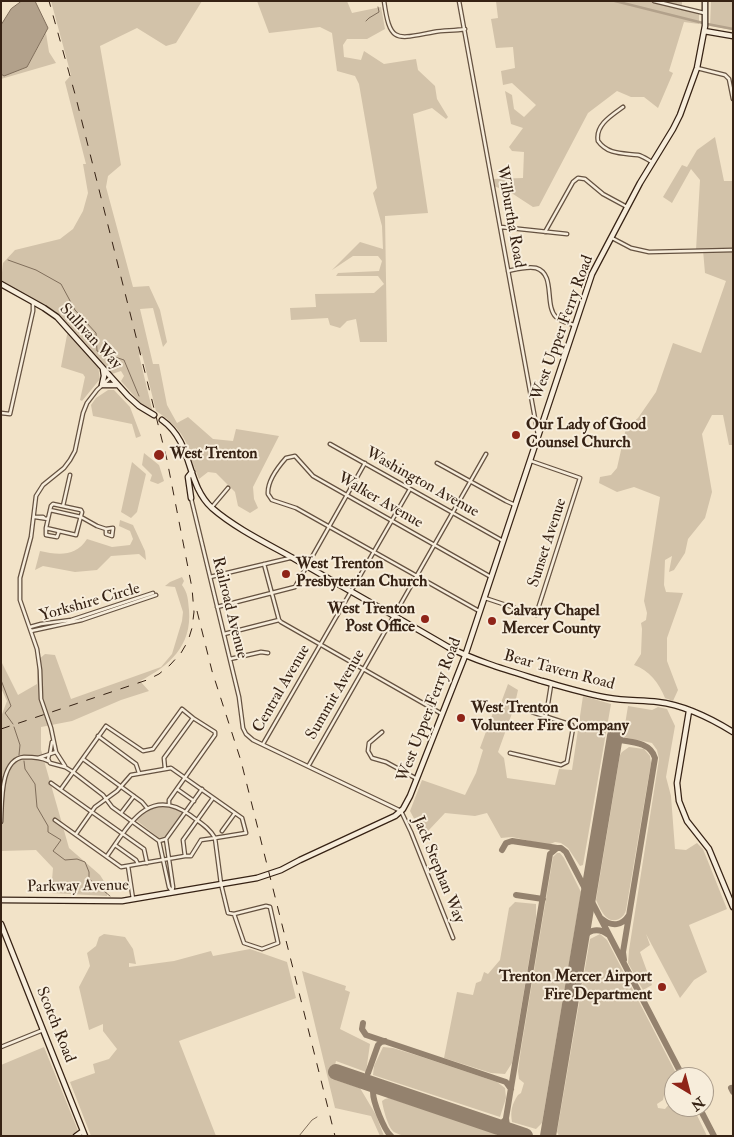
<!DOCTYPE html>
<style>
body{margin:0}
#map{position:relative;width:734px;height:1137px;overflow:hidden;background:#f2e3c8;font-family:"IM FELL Double Pica",serif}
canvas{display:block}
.frame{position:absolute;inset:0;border:2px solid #362214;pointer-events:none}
.north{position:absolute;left:664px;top:1067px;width:50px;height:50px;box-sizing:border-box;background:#f7eddb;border:1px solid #aa9c8b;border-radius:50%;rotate:143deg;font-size:14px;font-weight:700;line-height:20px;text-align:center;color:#362214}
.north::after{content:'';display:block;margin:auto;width:18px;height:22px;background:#8f2418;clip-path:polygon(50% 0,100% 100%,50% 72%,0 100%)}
</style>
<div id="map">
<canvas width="734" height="1137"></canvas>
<div class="frame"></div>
<div class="north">N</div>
</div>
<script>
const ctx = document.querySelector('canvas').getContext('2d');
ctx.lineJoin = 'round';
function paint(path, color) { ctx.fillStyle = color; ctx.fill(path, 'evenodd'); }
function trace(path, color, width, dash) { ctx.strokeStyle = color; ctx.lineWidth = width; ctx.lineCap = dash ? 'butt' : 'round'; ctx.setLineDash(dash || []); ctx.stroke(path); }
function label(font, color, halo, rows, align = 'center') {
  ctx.font = font + ' "IM FELL Double Pica",serif'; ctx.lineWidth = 4; ctx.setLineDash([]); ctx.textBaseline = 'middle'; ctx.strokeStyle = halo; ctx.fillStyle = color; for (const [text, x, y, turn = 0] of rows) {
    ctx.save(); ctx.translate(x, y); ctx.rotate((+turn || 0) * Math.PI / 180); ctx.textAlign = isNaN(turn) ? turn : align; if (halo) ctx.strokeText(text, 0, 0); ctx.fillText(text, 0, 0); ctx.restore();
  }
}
const green = new Path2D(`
 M51 1H202L176 43 166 46 137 28 100 46 121 165 108 176 106 187 133 287 149 286 160 310 167 342 163 347 153 308 140 309 153 364H159L167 405 177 423 188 417 213 439 233 441 236 429 279 436 253 487 254 499 258 508 250 513 238 506 235 492 216 473 208 472 199 479 191 459 193 458C184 435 177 425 156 411L142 354 139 355 153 413 142 405 121 381 124 376 121 371 112 374 55 311 1 282 3 263 15 250 60 239 73 229 83 211 88 193 83 164H86L65 82 71 75Z
 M257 1H347L352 13 381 7 385 29 367 39H347L343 45 344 57 361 60 364 51 384 64 416 59 418 70 435 86 437 99 448 117 446 119 432 108 413 114 428 213 385 216 387 342H360L356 319 347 321 340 328 330 325 328 318 291 320 290 308 316 307 315 294 374 293 384 284 378 276H336L338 273 379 271 382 261 378 256H353L332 270 360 242 383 249 382 226 373 193 377 188 359 84 355 76 337 71 332 33 320 27 269 33Z
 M496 1H682V7L699 10V24L684 22 669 71 673 73 658 108 644 97H631L617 91 588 113 539 206 533 207 513 194 494 186 493 179 523 178 524 152 512 151 509 147 523 128 511 124 505 91 512 95 514 109 524 117 536 105 512 83 503 85 501 71 515 68 513 47 496 48 491 19 498 18Z
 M711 1H733V30L710 26Z
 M46 33 49 52 56 63 1 79V74L4 75 27 67Z
 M715 137 724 181H733V445H729L723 415H712L702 434 712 492 705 518 688 539 685 553 674 570 669 572 672 556 665 560 664 585 666 592 683 593 667 638V661L678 690 673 701 665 698C659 683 649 670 634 665L641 654 642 629 641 623 646 620 647 613 644 601 660 497 634 487 617 492 599 483 600 477 611 475 617 468 626 428 638 418 656 392 673 343 701 353 726 281 705 273 703 250H696L700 180 691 169 672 203 663 197 682 165 687 167 697 150Z
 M69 332 98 366 100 379 82 401 80 400 85 377 83 374 61 367 67 335Z
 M108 390H114L130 407 141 436 136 438 132 424 93 416 91 405 96 398Z
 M144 453 159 465 164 481 158 484 150 481 152 475 142 465Z
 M132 462 146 474 137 512 131 518 121 512Z
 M120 520 133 525 145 551 146 560 139 554 111 556 97 570 75 572 43 566 35 570 40 551C58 555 76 557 87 539L112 547 130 545 133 539 130 531 119 526Z
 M182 577 184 581 182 585C188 593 188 600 189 610 192 646 169 666 140 681L149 691 121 700 72 721 41 727V750L69 848 100 875 107 886V896L51 893 53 868 36 850 1 851V717L7 701 1 688V661L18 695 37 684V661L45 654 55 655 71 699 161 667 172 654 182 621 183 612 175 587 165 586 170 582Z
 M508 684 518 690 514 708 498 752 504 758 507 778 555 785 559 769 572 770 583 696 611 704 583 865 580 866 568 848 561 843 555 842 548 845 512 837 501 838 487 813 475 816 445 813 428 831 420 830 410 811 422 780 465 795 476 773 483 750 480 748 494 710 498 711Z
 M628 706 652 710 658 707 667 709 675 726 666 777 671 796 675 849 686 850 697 843 703 849 727 909 689 925 707 972 694 980 680 998 646 934 650 945 640 952 652 985 643 990 628 963 629 950 659 759 657 750 652 743 623 737Z
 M629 747 644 749 650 756 651 763 626 910C625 914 623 917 619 919 606 925 600 908 596 900L620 755 622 752Z
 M160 806C167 807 179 806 183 814L167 836 159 838 136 820 146 811Z
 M557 853H560L564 858 581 892 542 1123 536 1129 512 1122C510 1111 512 1104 518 1095L521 1093 524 1083 519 1079 518 1071 521 1049 553 857Z
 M515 902 536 904V918L512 1063 505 1074 491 1073 444 1058 457 992 473 995 476 983 481 981 484 972 488 974 500 960 509 908Z
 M104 934 125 937 133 949 136 964 129 963V967L174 961 211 951 213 956 250 949 287 962 296 998 179 1041 216 1136H91L70 1082 95 1073 93 1064 109 1059 117 1049 103 1031V1024L89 1030 79 987 90 966 87 953 96 946 99 937Z
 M600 934 607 940 678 1077H674V1091H665L663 1100 657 1104 658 1108 665 1109 671 1102H674V1107H693L707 1136H559L557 1132 590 939Z
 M302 971 346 986 345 990 350 992 340 1029 370 1044 366 1072 336 1061 332 1079 360 1088 376 1115 384 1136H380L371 1116 335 1108Z
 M44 1047 79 1133 75 1136H1V1065Z
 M383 1047 393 1048 419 1056 497 1082 505 1088 506 1098 500 1117 373 1075 374 1066Z
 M389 1098 495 1133 497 1136H405C402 1135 397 1134 394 1132 388 1128 383 1108 382 1101L385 1099Z`);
const water = new Path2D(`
 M22 1H35L48 28 27 67 4 76 1 74V25L11 9Z`);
const stream = new Path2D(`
 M366 21 369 18 379 12 378 7
 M8 260 36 270 61 284 75 310 96 333 97 351 124 360 139 396
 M1 680 11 706 5 713 13 724
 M14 727 20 745 19 755
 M24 761 25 769 35 784 37 807 48 826V832L61 840 53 851 65 860 77 859 85 862 89 872V879L110 896
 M299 1136 312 1120 317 1117`);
const canal = new Path2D(`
 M615 1 703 23
 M707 24 733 29`);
const taxiway = new Path2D(`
 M614 739C629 742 650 741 655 758L623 952 624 960
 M502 850 506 843 512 841 557 848
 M516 895 543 899
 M602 919C612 927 622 926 629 915
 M580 943C587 930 597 926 609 935
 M363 1023 362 1029 366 1035 506 1082 511 1089
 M368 1073 378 1045 381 1042 385 1041
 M731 1088 733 1092
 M373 1092C373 1102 384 1130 391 1136
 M699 1107 714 1136
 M487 1123 501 1124 506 1119
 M494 1125 499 1128 502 1136
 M511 1131 507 1126 506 1118 550 854 557 848H561L566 852 683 1077
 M504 1136 509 1132 517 1133`);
const runway = new Path2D(`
 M336 1072 525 1136
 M548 1136 615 736`);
const street = new Path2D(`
 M384 1C390 44 396 39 434 32 444 30 454 31 465 29
 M459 1 538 435
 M654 1 704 13
 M697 68 725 75 729 79 733 99
 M623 107C612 115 595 125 598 141 608 155 623 153 638 155 643 156 648 160 652 162
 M501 227 567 234
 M545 232 573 182 578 178 585 179 603 194 627 207
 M612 238 631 248 649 252 733 250
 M508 271C517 269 528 266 536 268 556 274 544 305 556 317 561 322 568 323 574 325
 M1 413 10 414 33 311V303
 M330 444 503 541
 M437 463 506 501 515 505
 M191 498 239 697 243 728 246 734 253 740 401 811 411 832 453 938
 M63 506 70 475
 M212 507 228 488
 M50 510 81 517 97 526 106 529 113 528 112 536 106 534V529
 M44 518 43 517H35L48 519 51 506 53 504 81 510 82 512 76 535 46 528 48 519
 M46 528V535L57 537 59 531
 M264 564 279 620 281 622 442 714
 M210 577 290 558
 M485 598 536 615 580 478 531 461
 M217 607 295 587 365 463
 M479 611 296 508 272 500 268 494C267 481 278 467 286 458L295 456 313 476 491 577
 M30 627 41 624 71 620 153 593
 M31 631 82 620 156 595
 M224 634 279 620
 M230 659 261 652 268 653
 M546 716 551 685
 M382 732 369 743 368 751 372 758 386 762 417 779
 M98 736 136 764 139 773
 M263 744 410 489
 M56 752 51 728 41 699 40 670 37 649 20 600V578L31 537 36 496 43 485 64 468 70 460 75 451 83 413 87 403 97 390 111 377
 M510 753 561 765 567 762 573 728 572 725 532 712
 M50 754 52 742
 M49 755 48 759 50 763 65 767 73 772 103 795 112 807 159 841 166 839
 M38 758 56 752 65 766
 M83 759 142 802 147 808
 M309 765 486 454
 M51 783 144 849 147 863
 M61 789 106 726 143 751 153 749 182 709 193 718 164 758 165 769
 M177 789 194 801
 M169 804V800L215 735V732L193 718
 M121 813 134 796
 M55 820 121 867 185 856 183 840 213 798
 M1 822C2 801 0 759 24 757 32 757 41 757 48 761
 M222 831 235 813
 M76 834 95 807 117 791 131 775 171 768 242 818 246 833 215 838C209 827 199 822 190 815 148 785 128 827 107 856
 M159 841 169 887 171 890
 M115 845 136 860 138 864
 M185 856H191L201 840 215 838 221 884 228 913 234 914 266 906 270 907 278 943 262 949 244 943 234 914
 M128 866 133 899
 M172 893 173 887 166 839 202 789
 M1 1047 43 1030`);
const secondary = new Path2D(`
 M704 31 733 36
 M1 284 44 308 57 317 128 396 139 406 154 415
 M103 369 104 376 102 385H118
 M162 420C194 443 185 483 212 508 235 528 266 543 293 558 344 588 397 617 448 647 478 662 510 671 542 681 564 687 586 694 609 698 625 701 642 700 658 702 683 705 712 719 733 732
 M191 498 188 477 192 472
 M689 711 677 783 679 801 687 821 709 849 733 907
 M1 900 122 901 257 878 281 870 300 860 395 816 403 809 410 796 465 656 592 274 640 183 673 129 680 115 697 68 705 26V1
 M1 924 85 1136
 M76 1136 83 1131`);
const rail = new Path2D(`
 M197 611 212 671 241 761 335 1136
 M1 729 147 680 159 674 170 665 181 653 188 641 192 628 194 612 192 588 167 460 75 94 49 1`);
const markers = [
 [516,435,5,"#8f2418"],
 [159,455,6,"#8f2418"],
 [286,574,5,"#8f2418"],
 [425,619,5,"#8f2418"],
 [492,621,5,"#8f2418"],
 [461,718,5,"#8f2418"],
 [662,987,5,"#8f2418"]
];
const streetNames = [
 ["Wilburtha Road",510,217,80],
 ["West Upper Ferry Road",563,328,-70],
 ["Sullivan Way",90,337,47],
 ["Washington Avenue",422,483,29],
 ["Walker Avenue",380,501,30],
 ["Sunset Avenue",548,543,-72],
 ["Yorkshire Circle",90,603,-16],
 ["Railroad Avenue",229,608,76],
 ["Bear Tavern Road",559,671,15],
 ["Central Avenue",282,689,-60],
 ["Summit Avenue",336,695,-60],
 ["West Upper Ferry Road",430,710,-69],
 ["Jack Stephan Way",438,870,68],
 ["Parkway Avenue",78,887,-1],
 ["Scotch Road",55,1025,68]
];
const poiNames = [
 ["Our Lady of Good",526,426],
 ["Counsel Church",526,444],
 ["West Trenton",170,455],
 ["West Trenton",296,565],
 ["Presbyterian Church",296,583],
 ["West Trenton",415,610,"right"],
 ["Post Office",415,628,"right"],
 ["Calvary Chapel",502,612],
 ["Mercer County",502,630],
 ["West Trenton",471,709],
 ["Volunteer Fire Company",471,727],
 ["Trenton Mercer Airport",652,978,"right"],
 ["Fire Department",652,996,"right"]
];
paint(green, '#d2c2a9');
paint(water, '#b2a18b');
trace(water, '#806e5b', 1);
trace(stream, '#806e5b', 1);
trace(canal, '#b2a18b', 2.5);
trace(taxiway, '#94826e', 6);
trace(runway, '#94826e', 16);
trace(street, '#655241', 5);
trace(secondary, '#362214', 7);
trace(street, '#f7eddb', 2.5);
trace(secondary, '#f7eddb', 4.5);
trace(rail, '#362214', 1, [9, 9]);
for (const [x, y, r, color] of markers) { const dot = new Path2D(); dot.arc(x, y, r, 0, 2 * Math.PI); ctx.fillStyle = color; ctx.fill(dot); trace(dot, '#f7eddb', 2); }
label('16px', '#362214', '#f7eddb', streetNames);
label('bold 16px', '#362214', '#f7eddb', poiNames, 'left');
</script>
